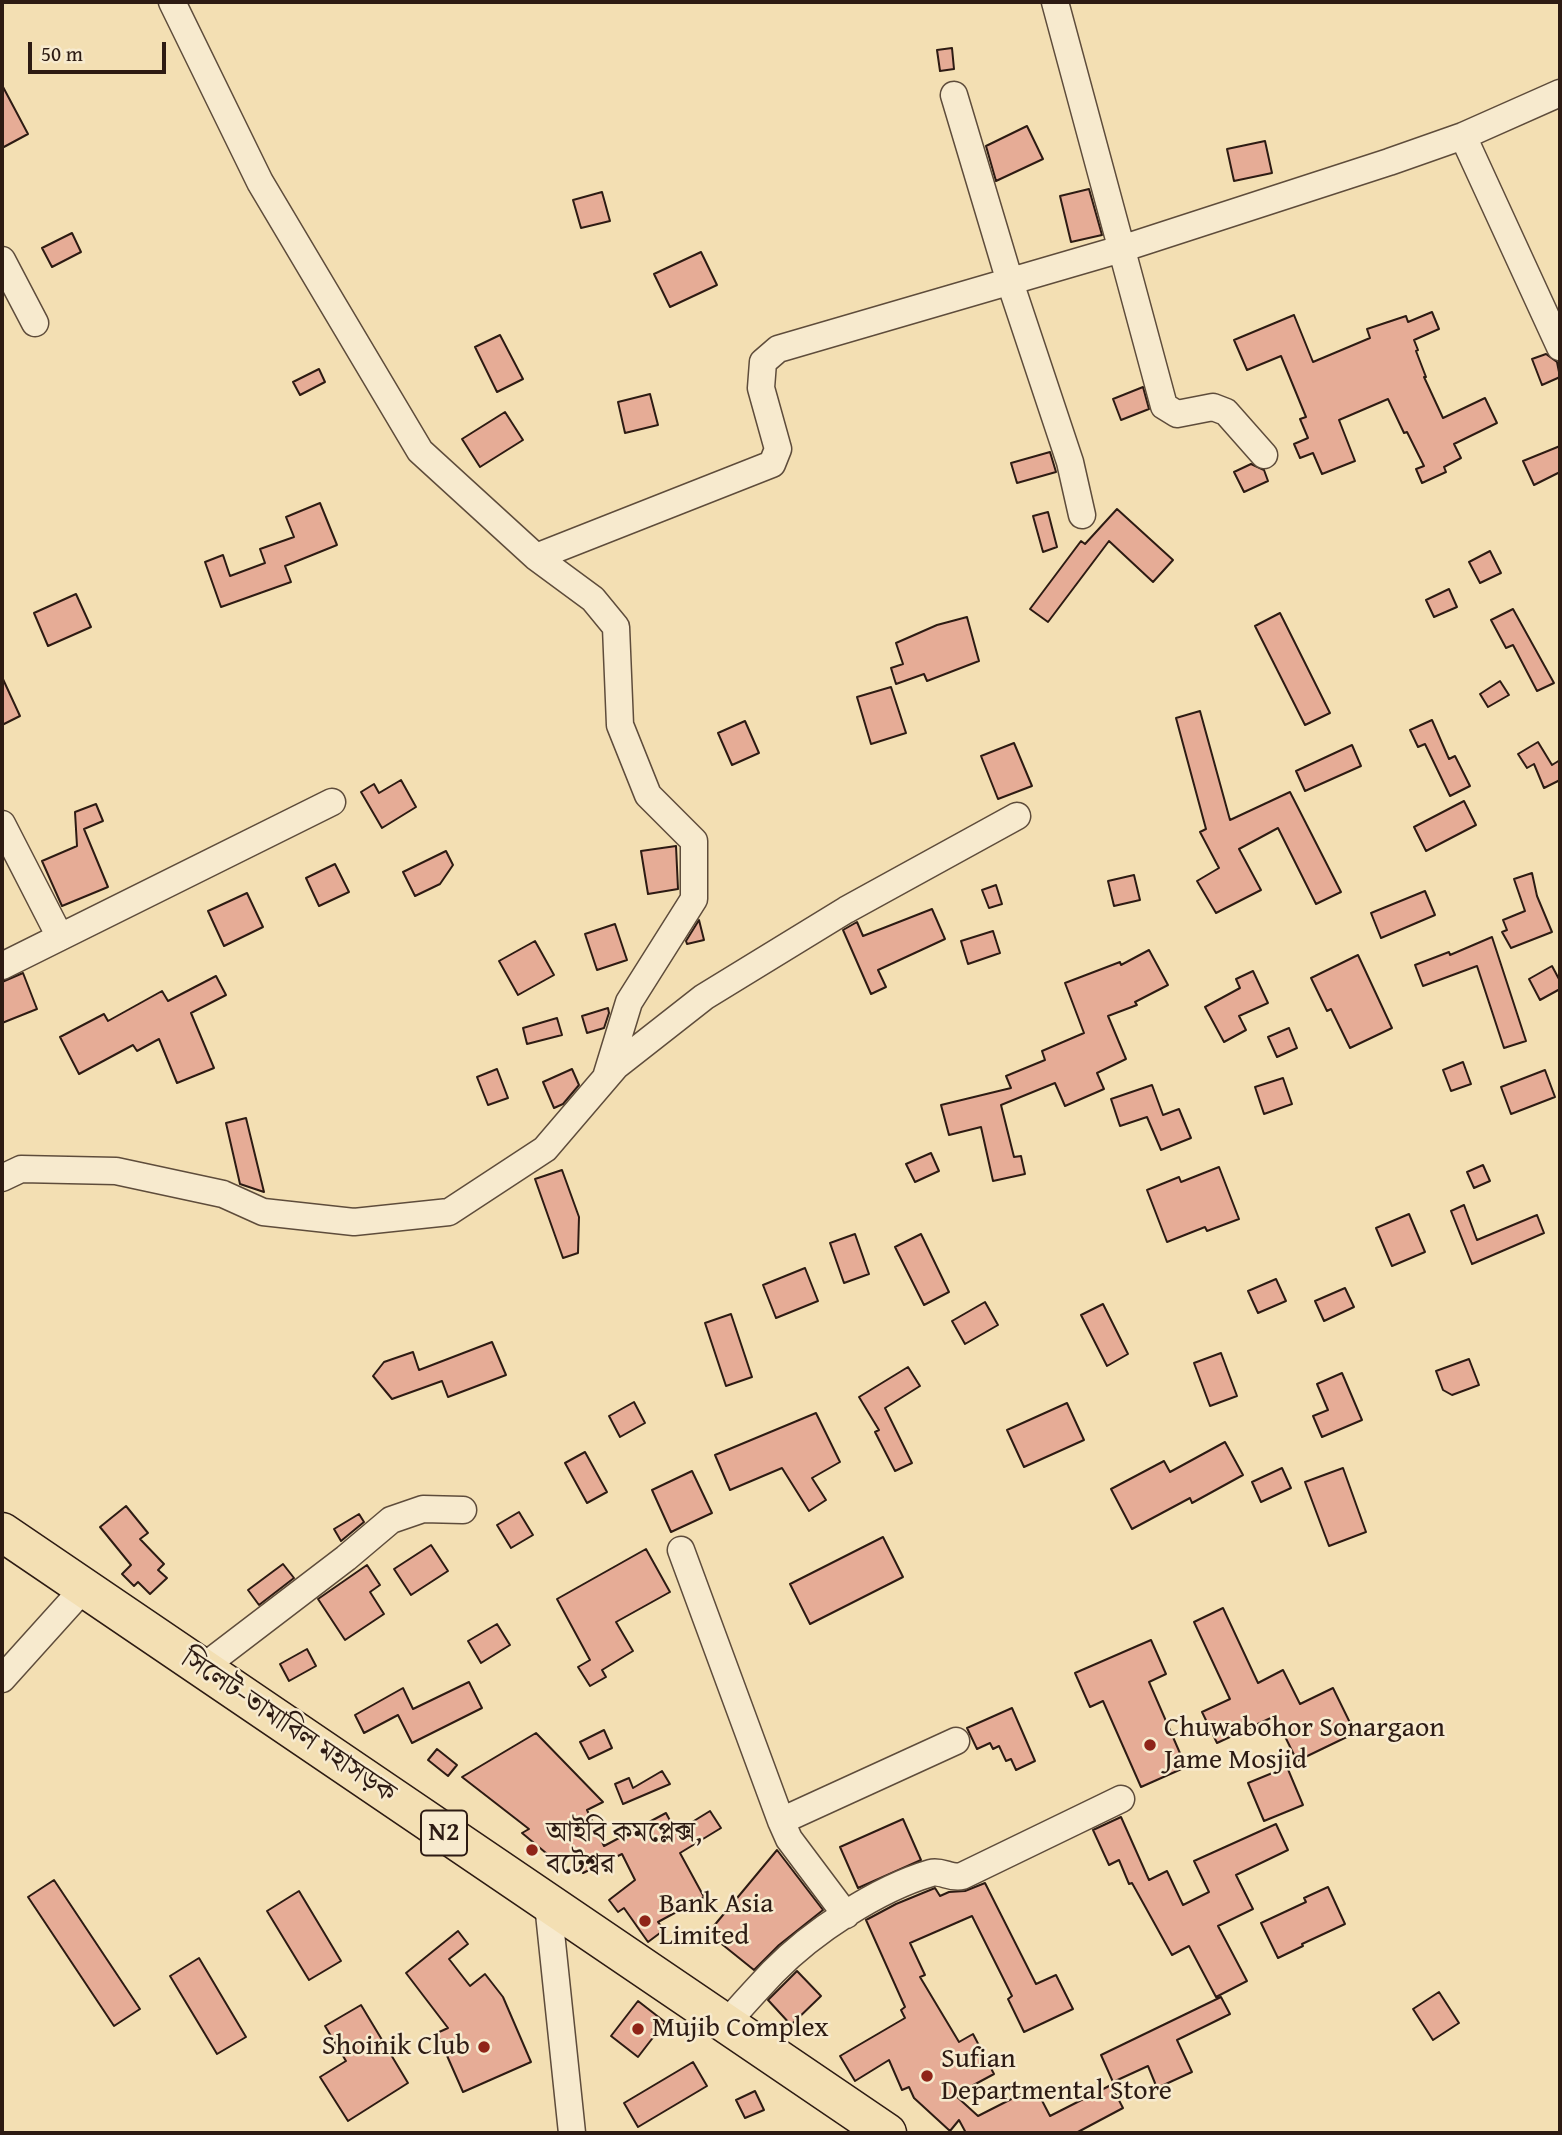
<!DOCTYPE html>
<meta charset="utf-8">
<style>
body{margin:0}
#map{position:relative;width:1562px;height:2135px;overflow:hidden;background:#f3dfb3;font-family:"Gentium Book Plus",serif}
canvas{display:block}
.frame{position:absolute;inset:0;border:4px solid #2d1b13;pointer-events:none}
.scale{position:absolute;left:28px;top:42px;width:138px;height:32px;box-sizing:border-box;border:4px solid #2d1b13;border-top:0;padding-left:9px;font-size:21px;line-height:24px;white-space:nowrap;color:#2d1b13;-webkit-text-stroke:5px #f7eace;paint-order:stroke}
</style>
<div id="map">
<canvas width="1562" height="2135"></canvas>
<div class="frame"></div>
<div class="scale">50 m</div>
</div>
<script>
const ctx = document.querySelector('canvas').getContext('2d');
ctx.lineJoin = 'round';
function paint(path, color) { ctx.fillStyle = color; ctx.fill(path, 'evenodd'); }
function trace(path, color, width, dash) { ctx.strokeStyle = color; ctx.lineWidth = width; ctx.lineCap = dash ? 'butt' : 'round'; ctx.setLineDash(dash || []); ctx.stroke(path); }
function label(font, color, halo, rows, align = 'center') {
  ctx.font = font + ' "Gentium Book Plus","Noto Serif Bengali",serif'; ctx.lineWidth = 5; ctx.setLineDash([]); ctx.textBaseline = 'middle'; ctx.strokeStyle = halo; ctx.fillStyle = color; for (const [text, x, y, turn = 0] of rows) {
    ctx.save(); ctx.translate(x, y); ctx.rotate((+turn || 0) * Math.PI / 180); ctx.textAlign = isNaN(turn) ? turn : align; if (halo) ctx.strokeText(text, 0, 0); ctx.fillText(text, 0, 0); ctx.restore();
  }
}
const building = new Path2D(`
 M952 48 954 69 940 71 937 50Z
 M2 85 28 134 2 148Z
 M1027 126 1043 159 996 181 986 146Z
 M1265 141 1272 173 1234 181 1227 149Z
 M1089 189 1102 235 1071 242 1060 196Z
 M602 192 610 221 581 228 573 200Z
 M72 233 81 252 52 267 42 248Z
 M701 252 717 285 670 307 654 274Z
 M1432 312 1439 329 1414 340 1418 350 1416 351 1426 377H1424L1443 418 1485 398 1497 423 1454 444 1461 458 1444 467 1446 472 1422 483 1416 469 1424 466 1407 432 1404 433 1388 399 1339 420 1355 461 1322 474 1313 453 1300 458 1294 444 1308 438 1300 419 1306 417 1281 356 1247 370 1234 340 1294 315 1313 362 1370 338 1367 329 1406 316 1408 322Z
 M500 335 523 379 497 392 475 347Z
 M1546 354 1557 362 1560 377 1542 385 1532 359Z
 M319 369 325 382 300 395 293 382Z
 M1143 387 1149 409 1121 420 1113 399Z
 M650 394 658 425 625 433 618 402Z
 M505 412 523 440 480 467 462 439Z
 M1560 446V472L1534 485 1523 461Z
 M1050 452 1056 472 1017 483 1011 463Z
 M1251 464 1264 470 1268 481 1244 492 1234 472Z
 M320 503 337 545 285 566 291 582 221 607 205 562 223 555 230 576 265 563 260 549 294 537 286 517Z
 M1117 509 1173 560 1153 582 1109 541 1048 622 1030 609 1081 541 1085 544Z
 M1048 512 1057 547 1043 552 1033 516Z
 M1490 551 1501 573 1480 583 1469 562Z
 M1449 589 1457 607 1434 617 1426 600Z
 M76 594 91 627 48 646 34 613Z
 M1513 609 1554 683 1537 691 1513 645 1506 648 1491 620Z
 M1280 613 1330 713 1305 725 1255 626Z
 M967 617 979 661 927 681 924 674 896 684 891 668 903 664 896 643 937 625Z
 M2 677 20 716 2 725Z
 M1500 681 1509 695 1488 707 1480 694Z
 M891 687 906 733 871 744 857 697Z
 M1200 711 1230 820 1290 792 1341 892 1316 904 1278 828 1239 849 1261 890 1216 913 1197 881 1219 868 1200 832 1206 829 1176 718Z
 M1432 720 1449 759 1455 756 1470 786 1450 796 1425 744 1418 747 1410 730Z
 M745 721 759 753 732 765 718 733Z
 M1538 742 1552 765 1560 760V780L1544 788 1534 764 1527 768 1518 754Z
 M1014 743 1032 786 998 799 981 756Z
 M1352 745 1361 766 1305 791 1296 771Z
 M401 780 416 807 382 828 361 792 374 784 379 793Z
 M1464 801 1476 825 1426 851 1414 827Z
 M96 804 103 821 84 829 108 887 62 906 42 861 77 846 75 812Z
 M676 846 678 889 648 894 641 851Z
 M446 851 453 865 440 884 415 896 403 872Z
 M335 864 349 892 319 906 306 878Z
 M1532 873 1537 896 1552 932 1511 948 1502 932 1507 930 1503 920 1525 911 1514 879Z
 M1134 875 1140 900 1114 906 1108 881Z
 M996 885 1002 904 989 908 982 890Z
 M1425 891 1435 915 1381 938 1371 913Z
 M247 893 263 927 224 946 208 911Z
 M932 909 945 939 878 970 886 987 871 994 843 930 857 922 863 936Z
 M699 920 704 940 687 944 686 941Z
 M615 924 627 960 597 970 585 934Z
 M993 931 1000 953 968 964 961 941Z
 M1492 937 1526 1041 1504 1048 1477 966 1423 986 1415 965 1449 952 1450 955Z
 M535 941 554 975 518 995 499 961Z
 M1149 950 1168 985 1135 1002 1137 1005 1108 1016 1126 1059 1097 1073 1104 1089 1065 1106 1055 1083 1001 1105 1014 1157 1021 1156 1025 1174 993 1181 981 1127 949 1135 941 1105 1011 1088 1006 1076 1045 1060 1042 1051 1084 1033 1065 983 1120 962 1121 965Z
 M1358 955 1392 1028 1350 1048 1331 1009 1327 1011 1311 978Z
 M1552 966 1560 981V989L1540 1000 1529 979Z
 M1253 971 1268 1003 1239 1016 1246 1030 1224 1042 1205 1007 1240 988 1236 979Z
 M23 973 37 1009 2 1023V982Z
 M216 976 226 995 191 1013 214 1068 177 1083 159 1039 137 1051 133 1045 79 1074 60 1037 104 1014 108 1021 162 991 168 1001Z
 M608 1008 609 1013 604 1028 587 1033 582 1016Z
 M557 1018 562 1035 527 1044 523 1028Z
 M1289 1028 1297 1048 1277 1057 1268 1037Z
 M1463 1062 1471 1084 1451 1091 1443 1070Z
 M497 1069 508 1098 488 1105 477 1077Z
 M572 1069 579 1085 563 1104 554 1108 543 1082Z
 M1545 1070 1555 1097 1511 1114 1501 1087Z
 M1283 1078 1292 1104 1264 1114 1255 1087Z
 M1152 1085 1163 1115 1179 1109 1191 1138 1161 1150 1147 1117 1120 1126 1111 1099Z
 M246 1118 264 1192 240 1184 226 1123Z
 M931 1153 939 1171 915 1182 906 1164Z
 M1483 1165 1490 1181 1474 1188 1467 1172Z
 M1219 1167 1239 1219 1207 1231 1205 1227 1167 1242 1147 1190 1179 1177 1181 1182Z
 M562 1170 579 1217 578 1253 563 1258 535 1179Z
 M1464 1205 1477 1240 1537 1215 1544 1233 1472 1264 1451 1211Z
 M1409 1214 1425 1252 1392 1266 1376 1228Z
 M855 1234 869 1274 844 1283 830 1243Z
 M921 1234 949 1292 924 1305 895 1247Z
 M805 1268 818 1301 776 1318 763 1285Z
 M1276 1279 1286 1301 1258 1313 1248 1291Z
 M1345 1288 1354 1307 1324 1321 1315 1301Z
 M985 1302 998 1325 965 1344 952 1321Z
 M1103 1304 1128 1354 1107 1366 1081 1315Z
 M731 1314 752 1377 726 1386 705 1323Z
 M492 1342 506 1375 448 1397 442 1381 392 1399 373 1376 384 1362 413 1352 419 1370Z
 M1221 1353 1237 1396 1210 1406 1194 1363Z
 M1469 1359 1479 1385 1452 1395 1443 1390 1436 1371Z
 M908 1367 920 1386 885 1408 912 1463 895 1471 875 1432 879 1430 859 1397Z
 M1342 1373 1362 1420 1322 1437 1313 1416 1328 1410 1317 1384Z
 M634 1402 645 1423 620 1437 609 1416Z
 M1067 1403 1084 1440 1024 1467 1007 1430Z
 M816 1413 840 1462 812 1478 826 1500 809 1511 782 1468 730 1490 715 1455Z
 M1225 1442 1243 1475 1192 1503 1190 1498 1132 1529 1111 1489 1164 1461 1170 1472Z
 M585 1452 607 1492 587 1503 565 1463Z
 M1282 1468 1291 1488 1261 1502 1252 1482Z
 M1343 1468 1366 1532 1329 1546 1305 1482Z
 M692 1471 712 1513 671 1532 652 1490Z
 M126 1506 148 1533 140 1539 164 1564 158 1570 167 1578 150 1594 138 1582 134 1586 122 1574 131 1565 100 1527Z
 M519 1512 533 1535 511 1548 497 1525Z
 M359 1514 364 1522 341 1541 334 1529Z
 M883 1537 903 1577 810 1624 790 1584Z
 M431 1545 448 1571 411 1595 394 1569Z
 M646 1549 670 1592 616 1622 633 1651 602 1670 606 1677 590 1686 578 1667 590 1660 557 1599Z
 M283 1564 294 1578 259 1605 248 1590Z
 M367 1565 380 1585 370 1592 384 1614 345 1640 318 1599Z
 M1223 1608 1258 1683 1283 1670 1300 1704 1333 1688 1355 1733 1297 1761 1275 1716 1217 1743 1202 1712 1230 1699 1194 1622Z
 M497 1624 510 1645 481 1663 468 1641Z
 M1151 1640 1166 1674 1149 1682 1186 1767 1141 1787 1103 1701 1090 1707 1075 1673Z
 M307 1649 316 1666 289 1681 280 1664Z
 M469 1682 482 1708 412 1743 398 1715 364 1733 355 1715 403 1688 413 1709Z
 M1012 1708 1035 1761 1016 1770 1011 1759 1006 1761 999 1746 993 1749 990 1743 977 1749 967 1728Z
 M604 1730 612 1748 589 1759 580 1742Z
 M536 1733 603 1802 587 1810 604 1846 666 1813 676 1832 710 1811 721 1828 680 1853 704 1897 658 1922 664 1930 648 1942 624 1908 618 1912 609 1900 635 1880 622 1854 583 1873 573 1852 558 1863 522 1833 529 1829 462 1777Z
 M437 1749 457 1765 448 1776 428 1760Z
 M1287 1767 1303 1805 1264 1821 1248 1783Z
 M662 1771 670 1784 623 1804 615 1784 629 1778 633 1788Z
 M1121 1817 1149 1880 1167 1871 1183 1905 1209 1892 1194 1861 1276 1824 1288 1850 1236 1875 1253 1909 1218 1926 1247 1981 1216 1997 1189 1946 1172 1955 1132 1883 1129 1884 1119 1860 1109 1865 1093 1830Z
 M903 1819 921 1860 858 1888 840 1847Z
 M777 1850 823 1910 779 1945 754 1970 708 1933Z
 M54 1880 140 2009 114 2026 28 1897Z
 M985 1883 1036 1984 1056 1975 1073 2009 1024 2032 1008 1999 1012 1996 972 1916 910 1943 925 1975 920 1977 959 2042 973 2034 994 2074 955 2095 978 2116 1035 2087 1050 2116 1111 2085 1123 2108 1076 2133H966L959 2120 950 2131 914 2098 909 2087 902 2090 889 2060 855 2081 840 2056 905 2018 901 2010 905 2007 866 1920 896 1904 935 1888 940 1896 949 1892 965 1891Z
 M1328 1887 1345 1924 1302 1944 1303 1946 1278 1958 1261 1923 1306 1902 1304 1898Z
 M299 1891 341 1961 309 1980 267 1911Z
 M458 1931 468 1944 449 1959 470 1986 485 1974 503 1997 531 2062 463 2092 437 2033 448 2028 406 1973Z
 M199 1958 246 2037 217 2054 170 1976Z
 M797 1971 821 1996 791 2025 768 2000Z
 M1439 1992 1459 2023 1433 2040 1413 2009Z
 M1221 1997 1230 2014 1177 2040 1192 2072 1157 2088 1148 2066 1113 2082 1101 2055Z
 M638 2001 665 2022 638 2057 611 2036Z
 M361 2005 408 2083 348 2121 320 2077 346 2061 325 2026Z
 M693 2062 707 2086 638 2127 624 2103Z
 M755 2091 764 2110 745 2118 736 2100Z`);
const minor = new Path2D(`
 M172 2 260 182 420 451 536 557 593 599 616 627 620 725 648 795 694 841V899L629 1002 606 1077
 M1055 2 1164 406 1177 414 1213 407 1226 412 1264 455
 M954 95 1010 282 1070 462 1082 515
 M1463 136 1560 347
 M2 260 35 323
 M536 557 772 464 778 449 761 388 763 362 778 349 1121 249 1389 162 1463 136 1560 93
 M2 824 60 937
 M2 966 332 802
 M2 1178 21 1169 116 1171 223 1194 263 1212 354 1222 449 1212 545 1149 616 1066 704 997 846 910 1017 816
 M681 1550 781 1821 789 1839 846 1915
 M202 1668 346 1558 391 1520 423 1509 463 1510
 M2 1679 84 1588
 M781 1821 956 1741
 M548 1904 572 2133
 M726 2024C741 2006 757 1989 773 1972 812 1932 877 1889 931 1873 941 1870 951 1879 962 1876L1121 1799`);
const highway = new Path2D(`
 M2 1532 887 2133`);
const markers = [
 [1150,1745,7,"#8f2418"],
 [532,1850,7,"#8f2418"],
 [645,1921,7,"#8f2418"],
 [638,2029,7,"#8f2418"],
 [484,2047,7,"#8f2418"],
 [927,2076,7,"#8f2418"]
];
const shields = [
 [444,1833,46]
];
const shieldNames = [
 ["N2",444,1833]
];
const streetNames = [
 ["সিলেট-তামাবিল মহাসড়ক",288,1727,34]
];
const poiNames = [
 ["Chuwabohor Sonargaon",1164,1729],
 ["Jame Mosjid",1164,1761],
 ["আইবি কমপ্লেক্স,",546,1834],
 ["বটেশ্বর",546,1866],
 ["Bank Asia",659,1905],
 ["Limited",659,1937],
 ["Mujib Complex",652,2029],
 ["Shoinik Club",470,2047,"right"],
 ["Sufian",941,2060],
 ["Departmental Store",941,2092]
];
paint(building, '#e6ac96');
trace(building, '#2d1b13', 2);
trace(minor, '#5e4c3b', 29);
trace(highway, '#2d1b13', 41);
trace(minor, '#f7eace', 26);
trace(highway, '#f3dfb3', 38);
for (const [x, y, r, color] of markers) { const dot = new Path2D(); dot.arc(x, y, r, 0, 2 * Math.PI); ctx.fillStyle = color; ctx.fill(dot); trace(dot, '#f7eace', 2.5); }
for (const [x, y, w] of shields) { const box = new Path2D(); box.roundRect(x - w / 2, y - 22.5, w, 45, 5); ctx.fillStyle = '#f7eace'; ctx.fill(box); trace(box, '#2d1b13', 2); }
label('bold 26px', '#2d1b13', null, shieldNames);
label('28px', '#2d1b13', '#f7eace', streetNames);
label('28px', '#2d1b13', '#f7eace', poiNames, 'left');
</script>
